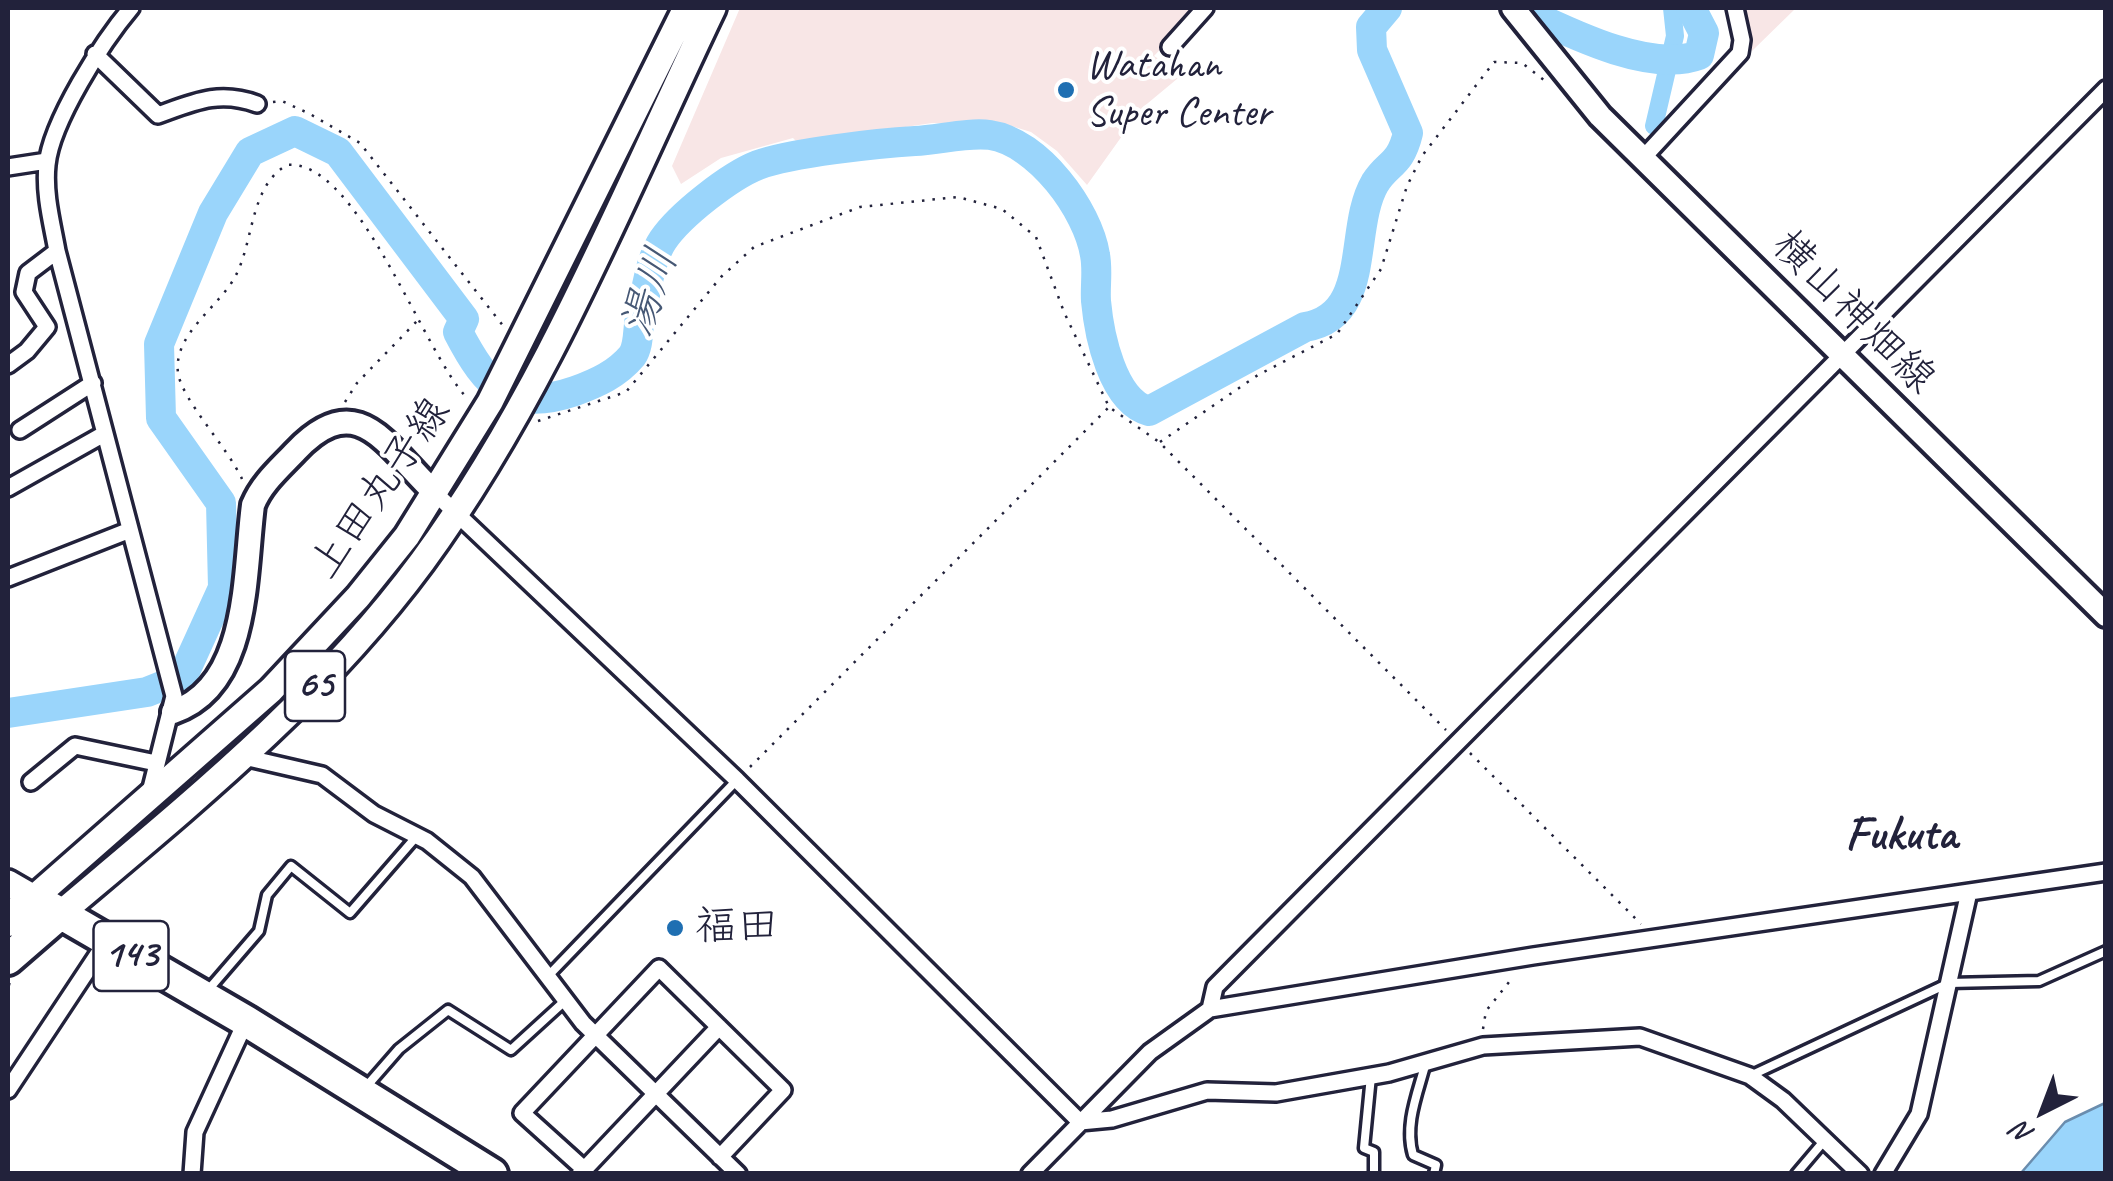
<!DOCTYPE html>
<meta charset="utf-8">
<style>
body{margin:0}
#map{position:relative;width:2113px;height:1181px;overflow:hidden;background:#fff;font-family:Caveat,sans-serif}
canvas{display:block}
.frame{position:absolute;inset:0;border:10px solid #22223b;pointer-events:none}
.north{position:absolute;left:1993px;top:1061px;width:100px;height:100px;-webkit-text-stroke:8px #fff;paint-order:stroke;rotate:222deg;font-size:28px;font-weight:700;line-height:40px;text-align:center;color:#22223b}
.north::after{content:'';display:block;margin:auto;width:35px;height:45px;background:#22223b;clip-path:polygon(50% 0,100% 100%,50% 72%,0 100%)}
</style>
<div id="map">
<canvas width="2113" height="1181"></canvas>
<div class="frame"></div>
<div class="north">N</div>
</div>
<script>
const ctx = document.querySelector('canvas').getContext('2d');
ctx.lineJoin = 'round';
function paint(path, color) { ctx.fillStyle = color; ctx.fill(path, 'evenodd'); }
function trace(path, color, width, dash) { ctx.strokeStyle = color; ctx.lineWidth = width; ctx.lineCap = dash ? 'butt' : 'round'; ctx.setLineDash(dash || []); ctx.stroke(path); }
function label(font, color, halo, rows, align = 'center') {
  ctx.font = font + ' Caveat,"Klee One",sans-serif'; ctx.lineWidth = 8; ctx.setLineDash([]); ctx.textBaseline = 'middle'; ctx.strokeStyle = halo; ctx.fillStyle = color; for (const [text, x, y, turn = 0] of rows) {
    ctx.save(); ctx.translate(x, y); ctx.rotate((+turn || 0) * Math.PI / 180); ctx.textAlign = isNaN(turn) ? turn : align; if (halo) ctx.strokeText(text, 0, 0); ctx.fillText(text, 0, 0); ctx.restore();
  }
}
const built = new Path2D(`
 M740 8H1199L1154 56 1183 74 1142 108 1087 185 1057 151 1031 132 1005 124 932 123 798 143 793 138 721 158 681 184 672 166Z
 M1740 8H1796L1752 51Z`);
const water = new Path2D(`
 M2105 1103V1173H2021L2065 1122Z`);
const canal = new Path2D(`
 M1654 126 1675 36 1672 8`);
const river = new Path2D(`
 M1517 8C1564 30 1648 74 1699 55L1704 33 1691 8
 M8 713 147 692 182 678 223 588 221 503 161 418 159 344 213 213 250 152 295 131 338 152 464 319 458 332C487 388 511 413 575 391 597 383 617 374 632 356 640 345 637 326 641 312 647 290 650 259 663 240 680 215 730 176 758 165 790 153 879 143 915 141 938 140 968 132 990 135 1038 142 1088 210 1095 255 1098 270 1095 286 1096 301 1099 334 1112 401 1149 411L1305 327C1373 316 1348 229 1375 183 1388 162 1400 166 1408 133L1372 50 1371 27 1387 8`);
const path = new Path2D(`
 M273 102 282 101 310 114 360 143 504 327
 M345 402 357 383 419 319
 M538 421 626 392 721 277 754 247 860 207 958 197 1002 209 1036 237 1064 312 1109 407 1159 442 1446 730
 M1160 442 1258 375 1337 334 1381 269 1407 186 1422 156 1494 62 1522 63 1544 80
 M242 479C228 448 182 400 178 373 173 333 220 307 236 275 254 240 250 186 287 165 358 158 424 355 468 399
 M1470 753 1641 924
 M750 767 1108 408
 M8 984 15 985
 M1483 1029 1486 1011 1513 977`);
const lane = new Path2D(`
 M550 974 737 780
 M209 989 259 931 267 895 291 866 350 913 416 837
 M1426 1062C1418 1093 1404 1124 1413 1155L1436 1165 1434 1174
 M1752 1075 1949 983 2039 981 2106 951
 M1371 1076 1364 1148 1374 1152V1174
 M365 1088 399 1049 448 1010 511 1050 567 999
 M1796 1174 1824 1141`);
const street = new Path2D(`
 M131 8C103 41 51 122 47 165 44 194 52 223 57 251L174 696 149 796
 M1170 47 1205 8
 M95 54 158 115C194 102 219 90 257 104
 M1643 158 1740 53 1742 40 1735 8
 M8 167 47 161
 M8 365 27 351 47 327 24 292 28 273 57 251
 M20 430 93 383
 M8 488 104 434
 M435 493 737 780 1080 1122 1112 1119 1207 1091 1276 1093 1389 1073 1483 1046 1640 1037 1750 1076 1783 1100 1860 1174
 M8 578 130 530
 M244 757 322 775 374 814 427 841 472 877 583 1023 738 1174
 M31 782 75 746 156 763
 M1210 1009 1215 987 2106 89
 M8 1090 106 942
 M584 1169 522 1113 659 968 783 1090 720 1157
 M192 1174 195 1132 246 1021
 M580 1174 719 1027
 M1030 1174 1150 1052 1210 1009 1533 956 2106 872
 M1883 1174 1919 1114 1969 892`);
const secondary = new Path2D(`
 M1513 8 1600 116 2106 615
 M173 712C250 686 244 574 253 505 262 483 280 468 296 451 358 386 386 446 435 493`);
const primary = new Path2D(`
 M8 883 34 898 271 690 358 597 407 536 490 402 686 8
 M60 914C189 805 321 699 422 562 545 394 624 194 713 8`);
const highway = new Path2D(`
 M8 921 34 898 246 1021 492 1174
 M8 959 60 914`);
const markers = [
 [1066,90,10,"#1f6fb2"],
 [675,928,10,"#1f6fb2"]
];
const shields = [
 [315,686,60],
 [131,956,75]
];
const shieldNames = [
 ["65",315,686],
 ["143",131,956]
];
const poiNames = [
 ["Watahan",1086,66],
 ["Super Center",1086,114],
 ["福田",695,928]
];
const streetNames = [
 ["横山神畑線",1853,313,45],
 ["上田丸子線",381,489,-55]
];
const waterNames = [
 ["湯川",651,293,-71]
];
const quarterNames = [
 ["Fukuta",1901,836]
];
paint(built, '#f8e6e6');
paint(water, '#9ad5fb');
trace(water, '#6a8dae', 2.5);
trace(canal, '#9ad5fb', 18);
trace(river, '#9ad5fb', 30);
trace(lane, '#22223b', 15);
trace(street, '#22223b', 22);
trace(secondary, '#22223b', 30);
trace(primary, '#22223b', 32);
trace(highway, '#22223b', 38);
trace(path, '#22223b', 2.5, [2.5, 8]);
trace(lane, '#fff', 8);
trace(street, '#fff', 15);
trace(secondary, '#fff', 22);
trace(primary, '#fff', 25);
trace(highway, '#fff', 30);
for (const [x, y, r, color] of markers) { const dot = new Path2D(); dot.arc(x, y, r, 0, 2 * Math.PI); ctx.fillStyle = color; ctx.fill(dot); trace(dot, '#fff', 4); }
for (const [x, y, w] of shields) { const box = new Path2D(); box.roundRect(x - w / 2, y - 35, w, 70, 8); ctx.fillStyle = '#fff'; ctx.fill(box); trace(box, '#22223b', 2.5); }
label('bold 40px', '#22223b', null, shieldNames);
label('42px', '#22223b', '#fff', poiNames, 'left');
label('42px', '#22223b', '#fff', streetNames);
label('italic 45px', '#465875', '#fff', waterNames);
label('bold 48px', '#22223b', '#fff', quarterNames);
</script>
